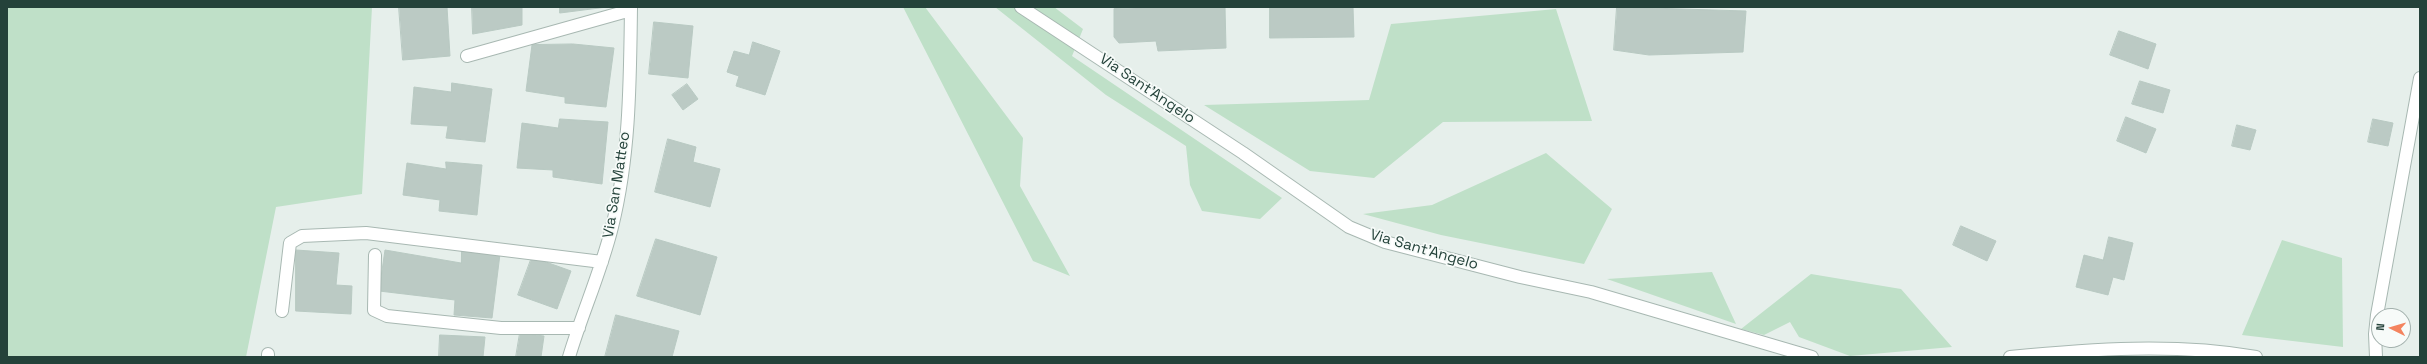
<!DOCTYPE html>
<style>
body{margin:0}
#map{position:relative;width:2427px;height:364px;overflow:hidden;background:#e6efeb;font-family:"Space Grotesk",sans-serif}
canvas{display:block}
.frame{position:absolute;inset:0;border:8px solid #24423a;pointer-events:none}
.north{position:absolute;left:2371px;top:308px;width:40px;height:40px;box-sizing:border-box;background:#f7fbf9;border:1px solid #a3b1ad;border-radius:50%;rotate:275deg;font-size:11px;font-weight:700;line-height:16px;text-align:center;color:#24423a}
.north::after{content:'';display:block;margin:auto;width:14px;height:18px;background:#f4845f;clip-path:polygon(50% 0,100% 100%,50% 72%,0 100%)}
</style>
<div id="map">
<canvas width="2427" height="364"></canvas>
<div class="frame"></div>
<div class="north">N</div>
</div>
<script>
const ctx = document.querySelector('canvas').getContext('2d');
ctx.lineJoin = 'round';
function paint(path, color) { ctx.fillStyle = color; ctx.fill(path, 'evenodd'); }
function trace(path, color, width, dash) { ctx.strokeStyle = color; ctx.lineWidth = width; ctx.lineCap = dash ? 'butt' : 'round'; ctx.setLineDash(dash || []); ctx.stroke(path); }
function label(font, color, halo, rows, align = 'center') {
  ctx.font = font + ' "Space Grotesk",sans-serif'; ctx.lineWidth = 3.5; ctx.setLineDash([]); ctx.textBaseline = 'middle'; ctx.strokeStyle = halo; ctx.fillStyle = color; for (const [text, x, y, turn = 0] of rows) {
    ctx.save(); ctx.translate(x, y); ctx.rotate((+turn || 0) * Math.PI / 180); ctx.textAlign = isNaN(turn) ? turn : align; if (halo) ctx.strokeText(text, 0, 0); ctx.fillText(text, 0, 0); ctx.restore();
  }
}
const green = new Path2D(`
 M7 7H372L362 194 276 207 246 357H7Z
 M903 7H925L1023 138 1020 186 1070 276 1033 261Z
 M995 7H1054L1083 29 1072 56 1282 198 1260 219 1202 211 1190 185 1186 146 1106 95Z
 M1556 9 1592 121 1443 122 1374 178 1310 171 1204 105 1369 100 1391 24Z
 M1546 153 1612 209 1584 264 1441 235 1363 214 1432 205Z
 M2282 240 2342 258 2343 347 2242 335Z
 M1712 272 1736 324 1607 279Z
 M1811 274 1901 289 1952 347 1850 356 1799 337 1790 322 1764 335 1741 329Z`);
const building = new Path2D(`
 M399 7H447L450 56 403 60Z
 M472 7H522V25L473 34Z
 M560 7H607L560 13Z
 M1156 7H1225L1226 48 1158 51 1156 41 1119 43 1114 37V9Z
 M1270 7H1353L1354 37 1270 38Z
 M1617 7 1746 11 1743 52 1649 55 1614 50Z
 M654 22 693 26 688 78 649 74Z
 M2119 31 2156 44 2148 69 2110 55Z
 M753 42 780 51 765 95 736 86 739 76 727 72 734 51 749 55Z
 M573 44 614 48 606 107 565 103V97L526 91 532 45Z
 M2140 81 2170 90 2163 113 2132 104Z
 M452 83 492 89 485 142 446 138 448 126 411 124 414 87 451 92Z
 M687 84 698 99 683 110 672 95Z
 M2126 117 2156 129 2146 153 2117 141Z
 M560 119 608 122 602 184 553 177V170L517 168 522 123 558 128Z
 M2373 119 2393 123 2388 146 2368 142Z
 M2237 125 2256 130 2250 150 2232 146Z
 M668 139 696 147 693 162 720 169 710 207 655 192Z
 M446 162 482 165 477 215 439 211 440 200 403 195 407 163 446 169Z
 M1961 226 1996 241 1987 261 1953 245Z
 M2109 237 2133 243 2124 280 2113 277 2108 295 2076 287 2084 255 2103 260Z
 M656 239 717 257 700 315 637 296Z
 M462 247 500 254 492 318 454 315 455 300 379 291 385 250 461 263Z
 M296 250 339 253 336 285 352 286 351 314 296 311Z
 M532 257 571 271 557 309 518 295Z
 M616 315 679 331 672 357H605Z
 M520 333 544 336 541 357H516Z
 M440 335 485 337 483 357H439Z`);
const minor = new Path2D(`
 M1021 7 1243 153 1349 227 1385 242 1520 277 1591 292 1812 357
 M467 56 631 10
 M375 255 374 310 387 316 501 328H579
 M282 311 290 243 302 236 366 233 602 262
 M268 357V354
 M569 357C582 313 601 272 612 227 630 155 630 81 631 7
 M2010 357C2092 349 2175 343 2256 357
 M2376 357 2375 334 2377 315 2420 78`);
const streetNames = [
 ["Via Sant'Angelo",1147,89,34],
 ["Via San Matteo",617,185,-81],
 ["Via Sant'Angelo",1424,250,16]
];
paint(green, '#bfe0c8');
paint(building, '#bbcac4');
trace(building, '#b8c9c2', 1);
trace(minor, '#a8b8b2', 14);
trace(minor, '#fff', 12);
label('15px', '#24423a', '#f7fbf9', streetNames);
</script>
